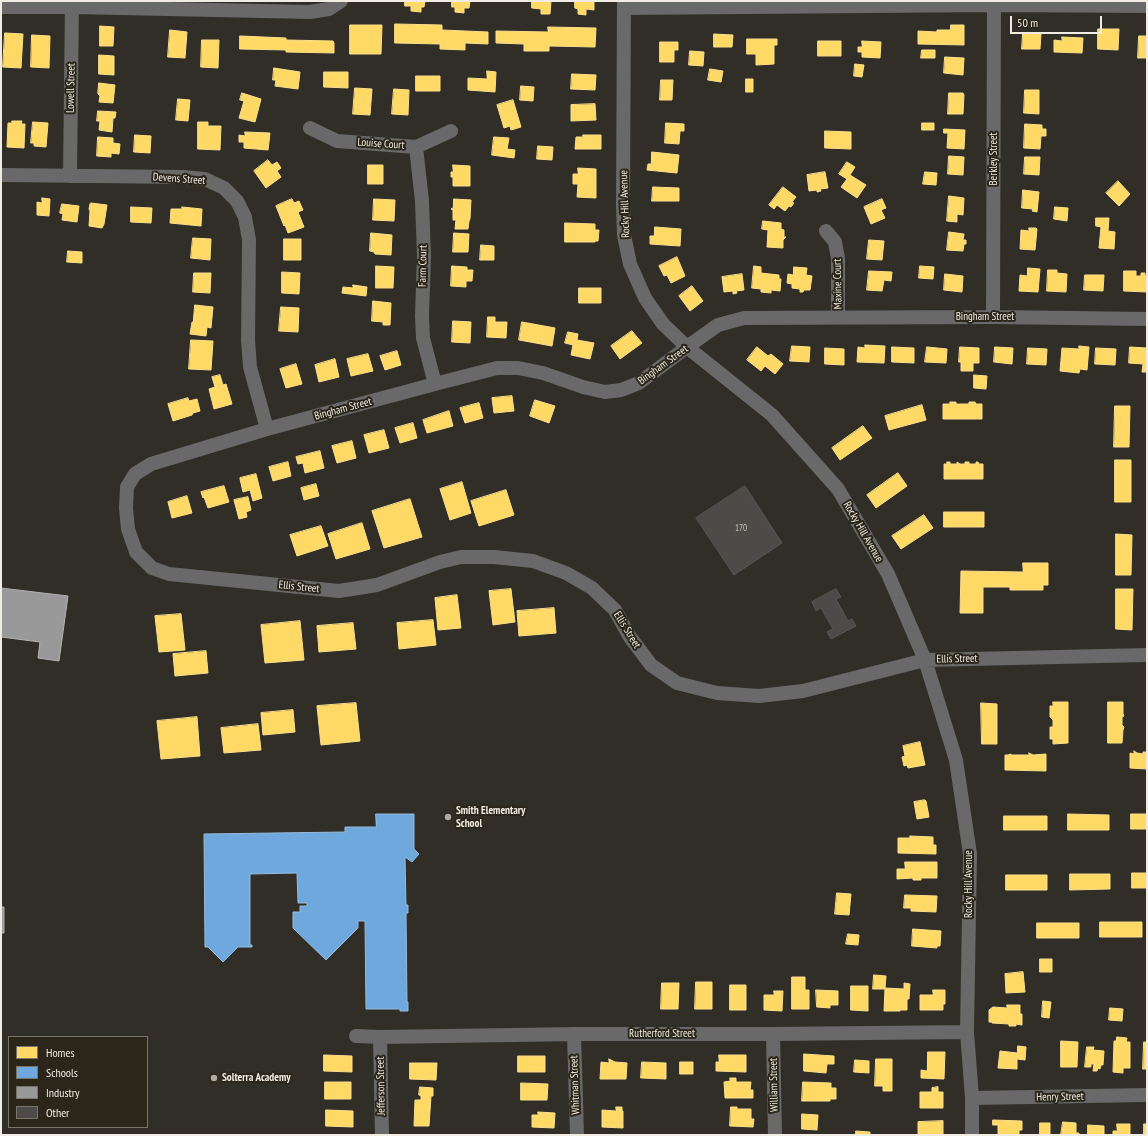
<!DOCTYPE html>
<style>
body{margin:0}
#map{position:relative;width:1148px;height:1136px;overflow:hidden;background:#312e27;font-family:"PT Sans Narrow",sans-serif}
canvas{display:block}
.frame{position:absolute;inset:0;border:2px solid #f0ece4;pointer-events:none}
.legend{position:absolute;left:8px;top:1036px;width:140px;height:92px;box-sizing:border-box;background:#2b2619;border:1px solid #7a756a;margin:0;padding:5px 7px;list-style:none;font-size:12px;color:#f0ece4}
.legend li{display:flex;align-items:center;gap:8px;height:20px}
.legend b{width:20px;border:1px solid #7a756a}
.scale{position:absolute;left:1010px;top:16px;width:92px;height:18px;box-sizing:border-box;border:2px solid #f0ece4;border-top:0;padding-left:5px;font-size:12px;line-height:14px;white-space:nowrap;color:#f0ece4;-webkit-text-stroke:3px #2b2619;paint-order:stroke}
</style>
<div id="map">
<canvas width="1148" height="1136"></canvas>
<div class="frame"></div>
<ul class="legend">
<li><b style="height:11px;background:#ffd966"></b>Homes</li>
<li><b style="height:11px;background:#6fa8dc"></b>Schools</li>
<li><b style="height:11px;background:#999"></b>Industry</li>
<li><b style="height:11px;background:#4d4a47"></b>Other</li>
</ul>
<div class="scale">50 m</div>
</div>
<script>
const ctx = document.querySelector('canvas').getContext('2d');
ctx.lineJoin = 'round';
function paint(path, color) { ctx.fillStyle = color; ctx.fill(path, 'evenodd'); }
function trace(path, color, width, dash) { ctx.strokeStyle = color; ctx.lineWidth = width; ctx.lineCap = dash ? 'butt' : 'round'; ctx.setLineDash(dash || []); ctx.stroke(path); }
function label(font, color, halo, rows, align = 'center') {
  ctx.font = font + ' "PT Sans Narrow",sans-serif'; ctx.lineWidth = 4; ctx.setLineDash([]); ctx.textBaseline = 'middle'; ctx.strokeStyle = halo; ctx.fillStyle = color; for (const [text, x, y, turn = 0] of rows) {
    ctx.save(); ctx.translate(x, y); ctx.rotate((+turn || 0) * Math.PI / 180); ctx.textAlign = isNaN(turn) ? turn : align; if (halo) ctx.strokeText(text, 0, 0); ctx.fillText(text, 0, 0); ctx.restore();
  }
}
const homes = new Path2D(`
 M405 1H425L424 7H421V12L411 11V6H405Z
 M452 1H470L469 8H464V13L455 12V7H452Z
 M532 1H551L550 14H541V9L532 8Z
 M575 1H594V10L586 9V15L578 14V9L575 8Z
 M395 24 442 25V30L488 32V44L465 43V50L440 49V44L395 43Z
 M350 25H382L381 54H350Z
 M951 25H964V45L918 44V31L937 32V30H950Z
 M100 26 114 27 113 46H100Z
 M548 27 596 28 595 47 549 46V51H524V44L496 43V31L548 32Z
 M1098 29H1119L1118 50 1098 49Z
 M170 30 187 32 185 58 168 57Z
 M5 33 23 34 21 68 3 67Z
 M1023 33 1041 34 1040 49H1022Z
 M714 34 733 35 732 47H714Z
 M32 35 50 36 49 68 31 67Z
 M240 36 286 38V40L333 41 334 43V53L286 52V50L240 49Z
 M1139 36H1147V58H1138Z
 M1062 37 1083 38 1082 53 1054 52V40L1062 41Z
 M747 39H777V45H774V64L756 65V54H747Z
 M202 40H219L218 68 201 67Z
 M818 41H841V56H818Z
 M862 41 881 42 880 58 862 57V52H858V47H862Z
 M660 42H678V50H674V62H660Z
 M922 50H935V58H921Z
 M690 51 704 52 703 66 689 65Z
 M99 55 114 56V75L99 74Z
 M945 57 964 58 963 75 944 73Z
 M855 64 864 65 862 77 854 76Z
 M274 68 300 72 298 89 275 86 276 80H273Z
 M710 69 723 71 721 82 708 80Z
 M487 71 496 72 495 92 468 90V78L487 79Z
 M324 72H348V88L324 87Z
 M572 74 596 75 595 90 571 89Z
 M416 76H440V91H416Z
 M746 79H753V92H746Z
 M661 80H673L672 100H660Z
 M99 83 115 85 113 103 99 102 100 96 98 94Z
 M521 86 534 87 533 101 520 100Z
 M355 88 372 89 370 115 353 114Z
 M394 89 409 90 408 115 392 114Z
 M1025 90H1039V114L1024 113Z
 M242 93 261 99 255 122 239 118 244 101 240 100Z
 M949 93H963L964 95 963 114H948Z
 M178 99 190 100 188 121 176 120Z
 M513 100 521 127 511 130 510 126 504 128 497 105Z
 M595 104 596 120 571 121V105Z
 M98 111 116 112 115 118H113L112 132 99 130 100 121H97Z
 M12 121H22L21 124H25L24 148 7 147 8 123H12Z
 M33 122 48 123 46 147 34 146V143H31Z
 M198 122H208V126H221L220 150 198 149Z
 M666 123 684 124V131H680L679 144 665 143Z
 M922 123H934V130H922Z
 M1025 124 1042 125V129H1046V136H1041L1040 149 1024 148Z
 M944 129 965 130 964 149 947 148 948 133H944Z
 M825 131 851 132V149L825 148Z
 M245 132 270 133 268 150 244 148V142H239V135L245 136Z
 M135 135 151 136 150 153 134 152Z
 M583 135H601V149H575L576 137H583Z
 M98 137 113 138V143L120 144 119 154 111 153V157L97 156Z
 M494 137 509 138 507 149 515 150 514 158 492 155Z
 M538 146 553 147 552 160 537 159Z
 M652 152 679 155 677 173 647 170 648 164H651Z
 M949 156 964 157 963 175 948 174Z
 M1025 157H1040L1039 175 1024 174Z
 M268 160 272 165 277 162 281 168 277 171 281 177 266 188 254 171Z
 M847 162 855 167 850 175 866 185 857 198 841 187 847 179 839 174Z
 M368 165H383V184H368Z
 M453 165 470 166V186H453V177H451V172H453Z
 M578 168 596 169V198L577 197 578 184H573V174H578Z
 M825 172 828 188 820 189 821 191 817 192V190L809 191 807 175Z
 M925 172 937 173 936 185 923 184Z
 M1118 181 1130 194 1119 206 1106 193Z
 M653 187 679 188V201H652Z
 M783 187 796 197 792 202 794 203 791 207 789 206 785 211 777 205 774 209 769 205Z
 M1023 190 1039 192 1037 212 1032 211 1033 209 1022 208Z
 M949 196 964 198 963 215 957 214V222L947 221Z
 M42 198 50 199 49 216 37 215V202L42 203Z
 M292 199 294 203 299 201 303 210 298 212 304 227 288 233 285 225 284 226 276 206Z
 M374 199 395 200 394 221 373 220Z
 M454 199 471 200 470 219 469 221 468 229H455L456 220H453V210L451 209 453 208Z
 M882 199 886 208 881 210 885 218 871 224 864 207Z
 M91 203 107 205 104 224 102 228 89 226 90 211 89 209 90 204Z
 M62 204 79 206 77 222 62 220 63 214 60 213Z
 M131 207 152 208 151 223 131 222Z
 M182 207 202 209 201 226 170 223 171 209H182Z
 M1055 207 1068 208 1067 221 1054 219Z
 M1096 218H1109L1108 231 1115 232 1114 249 1099 248 1101 227 1096 226Z
 M763 221 781 223V229L784 230V237H786L783 240V248L767 247 768 230 762 229Z
 M565 223 595 224V230H599L598 241H595V242H565Z
 M655 227 681 229 680 246 650 244V236H654Z
 M1029 228H1036L1037 229 1035 250 1020 249 1021 230 1029 231Z
 M949 232 964 234 963 240H966V244H964L963 251 947 250Z
 M371 233 392 235 391 255 375 254 374 252 370 251Z
 M454 233 469 234 468 252H453Z
 M193 238 211 239 210 260 191 258Z
 M284 239H301V260H284Z
 M869 240 884 241 882 260 867 259Z
 M481 245 494 246V260H480Z
 M68 251 82 252V263L67 262Z
 M677 257 685 276 671 283 667 275 664 276 659 266Z
 M376 266 394 267 393 288H376Z
 M452 266 467 267V270H473L472 281H466V287L451 286Z
 M754 266 761 267V273L779 275V279H781L780 291 771 290V293L761 292V289L752 288Z
 M920 266 934 267 933 279 919 278Z
 M794 267 807 268 806 275 812 276 810 290H804L803 292H800V289L792 288V284L787 283 788 274 793 275Z
 M1028 268 1040 269 1038 292 1019 291 1020 275 1027 276Z
 M1048 270H1057V273L1067 274 1066 292 1047 291Z
 M869 271 892 272 891 281 884 280 882 291 867 290Z
 M1124 271H1136V276H1141V273H1145V276H1147V292L1124 291Z
 M282 272 300 273 299 294 282 293Z
 M194 273H211L210 293 193 292Z
 M742 274 744 290 736 291 737 293 733 294V291L724 292 722 277Z
 M945 274 963 276 962 292 944 290Z
 M1085 275H1104L1103 291 1084 290Z
 M353 285 367 287 366 296 342 293 343 287 353 288Z
 M692 286 703 301 690 311 679 296Z
 M579 288H601V303H579Z
 M373 301 391 303 390 325H383V322L372 321Z
 M195 305 213 307 211 328 207 327 206 336 190 334 192 322H193Z
 M281 307 299 308 298 332 279 331Z
 M488 317H495V322H507L506 338 487 337Z
 M453 321 471 322 470 343 452 342Z
 M522 322 555 328 552 346 519 340Z
 M632 331 642 343 620 359 611 346Z
 M568 332 578 334 577 340 594 343 590 359 571 355 573 345 565 343Z
 M191 340 213 341 211 370 189 369Z
 M865 345 885 346 884 363 857 362 858 347 865 348Z
 M792 346 810 347 809 362 790 361Z
 M1079 346 1089 347 1087 370 1080 369 1079 373 1060 371 1062 348 1079 349Z
 M757 347 768 356 771 354 783 364 775 374 765 366 761 371 747 360Z
 M892 347 914 348V363L892 362Z
 M927 347 947 349 946 363 925 362Z
 M960 347 979 348V363H973V371H961V362H959Z
 M995 347 1013 348 1012 364 994 362Z
 M1130 347 1147 348V372H1142L1143 364 1129 363Z
 M825 348 844 349V365L825 364Z
 M1028 348 1047 349 1046 365 1027 364Z
 M1096 348 1116 349 1115 365 1095 364Z
 M397 351 401 365 385 370 380 356Z
 M368 354 373 371 351 376 347 359Z
 M335 359 339 377 319 382 315 365Z
 M296 364 302 384 286 388 280 369Z
 M220 375 223 385 226 384 232 404 214 409 209 389 215 387 212 377Z
 M974 375 987 376 986 389 974 388Z
 M512 396 514 411 494 413 492 398Z
 M188 398 189 401 197 399 200 411 193 413 192 415 173 421 168 404Z
 M535 400 555 406 549 423 530 416Z
 M950 402H956V404H969V402H975L976 404H982V419H943V404H950Z
 M479 403 483 418 465 423 460 408Z
 M922 405 926 420 889 430 885 416Z
 M1115 406H1130L1129 447H1114Z
 M449 411 453 426 427 433 423 420Z
 M413 423 417 438 400 443 395 428Z
 M863 426 872 438 840 460 832 448Z
 M384 430 389 448 369 453 364 435Z
 M352 441 356 458 337 463 332 446Z
 M320 451 324 468 305 473 303 463 298 464 296 457Z
 M1115 460H1131V502H1115Z
 M288 462 291 476 273 481 269 467Z
 M947 462H950V464H957V462L960 464H965V462H969V464H976V462H978L979 464H983V479H944V464H947Z
 M898 473 907 486 876 508 867 495Z
 M256 474 262 498 253 501 250 490 243 492 240 479V478Z
 M462 482 471 513 450 520 440 489Z
 M316 484 319 496 304 500 301 488Z
 M224 486 229 502 208 508 204 497 203 498 201 492Z
 M506 490 514 515 479 526 471 501Z
 M187 496 192 513 172 518 168 502Z
 M248 497 251 510 246 512 247 517 239 519 234 500Z
 M410 499 422 537 384 548 372 511Z
 M944 512H984V527H944Z
 M924 515 933 528 901 549 892 536Z
 M362 523 370 549 336 559 328 534Z
 M321 526 328 546 297 556 290 535Z
 M1116 534 1132 535 1131 575H1116Z
 M1023 563H1048V585H1043V590H1010V587H983V613H960L961 571 1023 572Z
 M511 589 515 622 493 625 489 591Z
 M1116 589H1133L1132 630 1116 629Z
 M457 595 461 628 438 630 435 598Z
 M554 608 556 633 519 636 517 611Z
 M181 614 185 650 159 652 155 616Z
 M433 620 436 645 399 649 397 623Z
 M300 621 304 660 265 663 261 625Z
 M353 623 356 649 319 652 317 626Z
 M206 651 208 673 175 676 173 654Z
 M1053 702H1068V743L1053 744V739H1050V727H1053V720L1050 717V706H1053Z
 M1108 702H1123V714L1124 716 1122 717V725L1124 727 1123 730 1122 743H1108Z
 M356 703 360 741 321 745 317 706Z
 M981 703 997 704V744H982Z
 M293 710 295 732 263 735 261 713Z
 M197 717 200 756 161 759 157 721Z
 M258 724 261 750 224 753 221 728Z
 M920 742 925 765 908 768 907 765 904 766 902 757 905 756 903 746Z
 M1134 751 1137 753 1143 754V752H1147V769L1130 768V753L1134 754Z
 M1029 753 1033 755 1046 754V771L1005 770V755H1008L1011 754V755H1029Z
 M925 800 926 801 929 817 917 819 914 802Z
 M1068 814 1109 815V830H1068Z
 M1131 814H1147V829H1131Z
 M1004 816H1047V830H1004Z
 M910 836 933 837V845H936V854L898 853V838H910Z
 M905 862H937V878H921V880H913V878L897 879V869H905Z
 M1132 873H1147V888H1132Z
 M1070 874H1110V889L1070 890Z
 M1006 875H1047V890H1006Z
 M837 893 851 894 849 915 835 914Z
 M905 895 937 896 936 912 911 911V908H904Z
 M1100 922H1142V937H1100Z
 M1037 923H1079V938H1037Z
 M913 929 941 931 940 946H937V948L912 946Z
 M848 934 859 935 858 945 846 944Z
 M1040 959H1052V972H1040Z
 M1023 972 1025 992 1006 993 1005 974Z
 M874 975 886 976 885 988 904 989V983L910 984 909 999H907V1010H900V1011H884L885 989H873Z
 M792 977H805V990H809V1009H792Z
 M696 982H712V1009H695Z
 M662 983H679L678 1009H661Z
 M730 985H746V1010H730Z
 M851 986H868V1011L851 1010Z
 M816 990 838 991V1005H830V1008L817 1007Z
 M933 990H945V1004H943V1010H920V995H933Z
 M774 991H783L782 1011 764 1010V995H774Z
 M1043 1001 1051 1002 1049 1018 1042 1017Z
 M1007 1005H1020V1014H1022V1025L1016 1024V1026H1009V1024L992 1023V1022H989V1010L993 1007 1007 1008Z
 M1110 1008 1123 1009 1122 1021 1109 1020Z
 M1117 1037 1127 1038 1126 1042H1130V1068H1123V1073L1113 1072 1114 1041H1116Z
 M1061 1041 1078 1042 1077 1067H1061Z
 M1144 1042H1147V1069H1143Z
 M1018 1046 1026 1047 1025 1060 1017 1059V1069L998 1068 1000 1051 1017 1053Z
 M1087 1047H1094L1093 1050 1104 1051 1103 1065H1101L1100 1069 1098 1068 1097 1071H1093L1094 1064H1091V1067H1085Z
 M928 1052H945L944 1079 921 1078V1070L927 1071Z
 M804 1054 834 1056V1064H827L826 1073 804 1071Z
 M324 1055 352 1056V1072L324 1071Z
 M719 1055H746V1072L716 1071V1062H719Z
 M518 1056H545V1072H518Z
 M609 1059 615 1062 627 1063 626 1079H600L601 1062 609 1063Z
 M876 1059H892V1091H883V1086H875Z
 M855 1060 869 1061V1073L854 1072Z
 M642 1062 666 1063V1079L641 1078Z
 M680 1062H693V1074H680Z
 M410 1063H437L436 1080 410 1079Z
 M730 1078H736V1082H751L750 1090H753V1098H725L724 1082 730 1081Z
 M325 1082H351V1099H325Z
 M803 1082 831 1083V1088H836V1099H830V1101H802Z
 M521 1083 548 1084 547 1100H521Z
 M420 1087 433 1088V1096H431L429 1126H414L415 1100H421V1096L419 1095Z
 M938 1087V1092H943V1108H920V1092H932V1088Z
 M616 1107H622V1111H623V1128L602 1127V1110L616 1111Z
 M731 1107H737V1109H751V1119H754L753 1127 730 1126Z
 M326 1110 353 1111V1127L326 1126Z
 M538 1112 555 1113 554 1128 532 1127V1115H538Z
 M802 1114 818 1115 817 1130 802 1129Z
 M993 1120 1022 1121V1130H1019V1135H998V1125H993Z
 M943 1121V1135H918V1122Z
 M1063 1122 1076 1123V1133H1079V1135H1061Z
 M1040 1123H1050V1135H1040Z
 M1117 1124H1130V1135H1113V1131H1117Z
 M1144 1124H1147V1135H1144Z
 M1088 1125 1104 1126V1135H1088Z
 M856 1131 870 1132V1135H856Z`);
const schools = new Path2D(`
 M376 814H414V849L419 854 412 862 405 857 406 905H408V913H406L407 1002H408V1011H400V1009H366L365 921H358V928L326 960 293 928V912H300V906H307V903H298L297 873 250 874V945H252V947H238L223 962 208 947H205L204 834 345 832V827H376Z`);
const industry = new Path2D(`
 M1 588 68 596 59 661 38 658 40 642 1 637Z
 M1 907H4V933H1Z`);
const building = new Path2D(`
 M745 486 782 543 734 575 696 518Z
 M836 589 841 597 836 599 848 621 852 619 856 626 831 639 827 632 833 629 821 608 816 611 812 602Z`);
const minor = new Path2D(`
 M624 1 623 205 624 235 630 264 645 298 663 324 687 347 772 415 838 489 888 574 925 660 956 760 970 854 967 1032 972 1098V1135
 M1 7H72L310 12 329 9 341 1
 M624 8 994 5 1147 6
 M310 128 337 141 416 147 451 131
 M416 147 422 201 424 256 422 316 423 338 435 384
 M1 175 183 177 205 179 224 188 237 201 245 217 249 240 248 340 250 367 267 429
 M70 176 72 1
 M826 231 835 242 838 258V317
 M993 317 994 1
 M1147 319 993 317 744 318 718 325 687 347 639 383 621 390 605 392 583 387 543 373 518 368H497L435 384 267 429 151 464 135 474 127 487 126 508 128 529 136 552 152 568 169 574 339 591 377 585 440 562 461 557H494L533 561 566 573 592 588 615 610 630 637 651 665 677 683 717 693 759 696 803 691 925 660 1147 655
 M574 1034 577 1135
 M773 1034 775 1135
 M356 1036 380 1037 578 1034H773L967 1032
 M380 1037 382 1135
 M972 1098 1147 1095`);
const markers = [
 [448,817,4,"#adaaa2"],
 [214,1078,4,"#adaaa2"]
];
const numberNames = [
 ["170",741,528]
];
const streetNames = [
 ["Lowell Street",71,88,-89],
 ["Louise Court",381,144,4],
 ["Berkley Street",994,159,-90],
 ["Devens Street",179,179,4],
 ["Rocky Hill Avenue",625,204,-92],
 ["Farm Court",423,266,-89],
 ["Maxine Court",838,284,-91],
 ["Bingham Street",985,317],
 ["Bingham Street",663,365,-36],
 ["Bingham Street",343,409,-15],
 ["Rocky Hill Avenue",863,532,60],
 ["Ellis Street",299,587,6],
 ["Ellis Street",627,630,58],
 ["Ellis Street",957,659,-1],
 ["Rocky Hill Avenue",969,884,-90],
 ["Rutherford Street",662,1034],
 ["Whitman Street",575,1085,-92],
 ["William Street",774,1085,-91],
 ["Jefferson Street",381,1086,-91],
 ["Henry Street",1060,1097,-1]
];
const poiNames = [
 ["Smith Elementary",456,811],
 ["School",456,824],
 ["Solterra Academy",222,1078]
];
paint(homes, '#ffd966');
trace(homes, '#fadf8c', 1);
paint(schools, '#6fa8dc');
trace(schools, '#96bcde', 1);
paint(industry, '#999');
trace(industry, '#b3b2b0', 1);
paint(building, '#4d4a47');
trace(building, '#5a5655', 1);
trace(minor, '#686968', 14);
for (const [x, y, r, color] of markers) { const dot = new Path2D(); dot.arc(x, y, r, 0, 2 * Math.PI); ctx.fillStyle = color; ctx.fill(dot); trace(dot, '#2b2619', 1.5); }
label('9px', '#c7c4bd', null, numberNames);
label('11px', '#f0ece4', '#2b2619', streetNames);
label('bold 11px', '#f0ece4', '#2b2619', poiNames, 'left');
</script>
